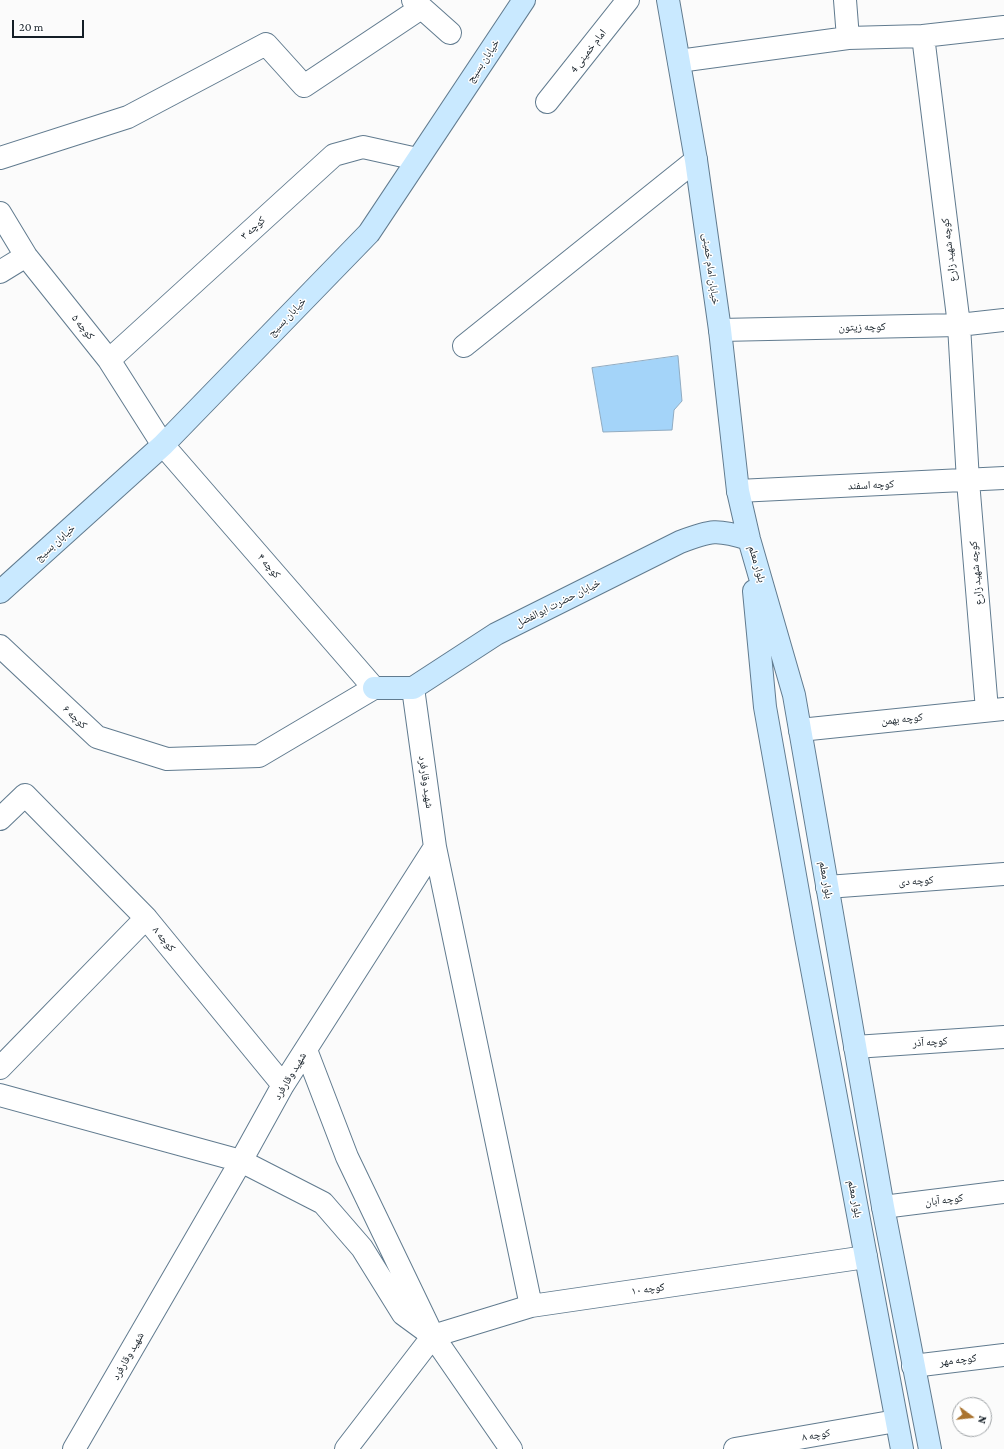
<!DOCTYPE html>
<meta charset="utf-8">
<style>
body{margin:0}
#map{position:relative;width:1004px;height:1449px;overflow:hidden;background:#fbfbfb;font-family:"Crimson Pro",serif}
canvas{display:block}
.north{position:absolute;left:952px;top:1397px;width:40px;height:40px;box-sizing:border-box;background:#fff;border:1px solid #a1a5a8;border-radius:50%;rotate:105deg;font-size:11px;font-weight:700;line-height:16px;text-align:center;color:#141e26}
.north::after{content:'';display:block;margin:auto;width:14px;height:18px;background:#aa732f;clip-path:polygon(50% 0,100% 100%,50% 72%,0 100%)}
.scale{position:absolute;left:12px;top:20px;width:72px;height:18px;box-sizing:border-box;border:2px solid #141e26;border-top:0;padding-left:5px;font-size:12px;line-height:14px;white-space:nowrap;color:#141e26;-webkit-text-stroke:3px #fff;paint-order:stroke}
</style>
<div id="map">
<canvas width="1004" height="1449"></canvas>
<div class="north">N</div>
<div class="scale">20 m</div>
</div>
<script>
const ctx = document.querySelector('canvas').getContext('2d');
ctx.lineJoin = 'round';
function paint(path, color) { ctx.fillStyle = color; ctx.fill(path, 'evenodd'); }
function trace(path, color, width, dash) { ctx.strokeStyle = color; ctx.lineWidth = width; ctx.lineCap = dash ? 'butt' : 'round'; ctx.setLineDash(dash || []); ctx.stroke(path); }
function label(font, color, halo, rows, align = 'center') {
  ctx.font = font + ' "Crimson Pro","Noto Naskh Arabic",serif'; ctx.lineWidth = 3; ctx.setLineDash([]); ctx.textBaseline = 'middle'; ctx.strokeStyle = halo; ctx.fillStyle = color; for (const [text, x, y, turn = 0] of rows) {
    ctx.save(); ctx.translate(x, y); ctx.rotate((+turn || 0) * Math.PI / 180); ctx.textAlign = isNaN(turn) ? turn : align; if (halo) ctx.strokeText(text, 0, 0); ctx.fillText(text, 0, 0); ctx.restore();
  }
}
const building = new Path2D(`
 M678 356 682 401 674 410 672 430 603 432 592 368Z`);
const street = new Path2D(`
 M413 0 450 33
 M845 0 848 38
 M923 36 1004 27
 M679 61 848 38 923 36 959 325 968 481 987 710
 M547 102 628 0
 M0 158 128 117 266 44 304 86 421 8
 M0 213 26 256 109 360 163 445 374 688 259 756 167 759 97 737 0 646
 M0 272 26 256
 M720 330 959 325 1004 320
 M464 346 696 160
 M109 360 334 155 363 147 417 159
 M738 491 1004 478
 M800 730 1004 709
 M0 819 25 795 146 918
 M435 847 531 1306
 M827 887 1004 874
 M855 1047 1004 1037
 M0 1068 146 918 283 1085
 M0 1095 241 1161 323 1203 362 1248 403 1314 433 1336 347 1157 306 1050
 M883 1207 1004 1192
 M433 1336 531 1306 866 1257
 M433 1336 511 1449
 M913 1366 1004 1355
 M74 1449 241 1161 283 1085 435 847 413 688
 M346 1449 433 1336
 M735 1449 896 1421`);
const secondary = new Path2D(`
 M668 0 696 160 720 330 738 491 749 539 794 695 883 1207 930 1449
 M754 591 765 707 806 937 902 1449
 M0 592 163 445 369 233 524 0
 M374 688H413L496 634 680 542C711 530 717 529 749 539`);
const streetNames = [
 ["امام خمینی 4",588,51,-52],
 ["خیابان بسیج",483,61,-56],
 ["کوچه ۳",253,228,-42],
 ["کوچه شهید زارع",949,250,-97],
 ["خیابان امام خمینی",711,269,82],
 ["خیابان بسیج",287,317,-46],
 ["کوچه ۵",83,327,51],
 ["کوچه زیتون",862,327,-1],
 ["کوچه اسفند",871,485,-3],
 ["خیابان بسیج",55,543,-42],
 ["بلوار معلم",757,564,74],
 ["کوچه ۴",269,566,49],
 ["کوچه شهید زارع",976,573,-95],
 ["خیابان حضرت ابوالفضل",558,603,-27],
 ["کوچه ۶",75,717,43],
 ["کوچه بهمن",902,719,-6],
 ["شهید وقارفرد",426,782,82],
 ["بلوار معلم",826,880,80],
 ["کوچه دی",916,881,-4],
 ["کوچه ۸",164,939,51],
 ["کوچه آذر",930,1042,-4],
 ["شهید وقارفرد",290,1076,-59],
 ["بلوار معلم",855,1199,79],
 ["کوچه آبان",944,1200,-7],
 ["کوچه ۱۰",648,1289,-8],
 ["شهید وقارفرد",128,1356,-60],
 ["کوچه مهر",958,1360,-7],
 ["کوچه ۸",816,1435,-10]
];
paint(building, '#a4d4f9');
trace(building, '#90abc1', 1);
trace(street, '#617b8f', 24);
trace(secondary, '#617b8f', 24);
trace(street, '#fff', 22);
trace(secondary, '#c9e9ff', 22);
label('11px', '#141e26', '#fff', streetNames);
</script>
